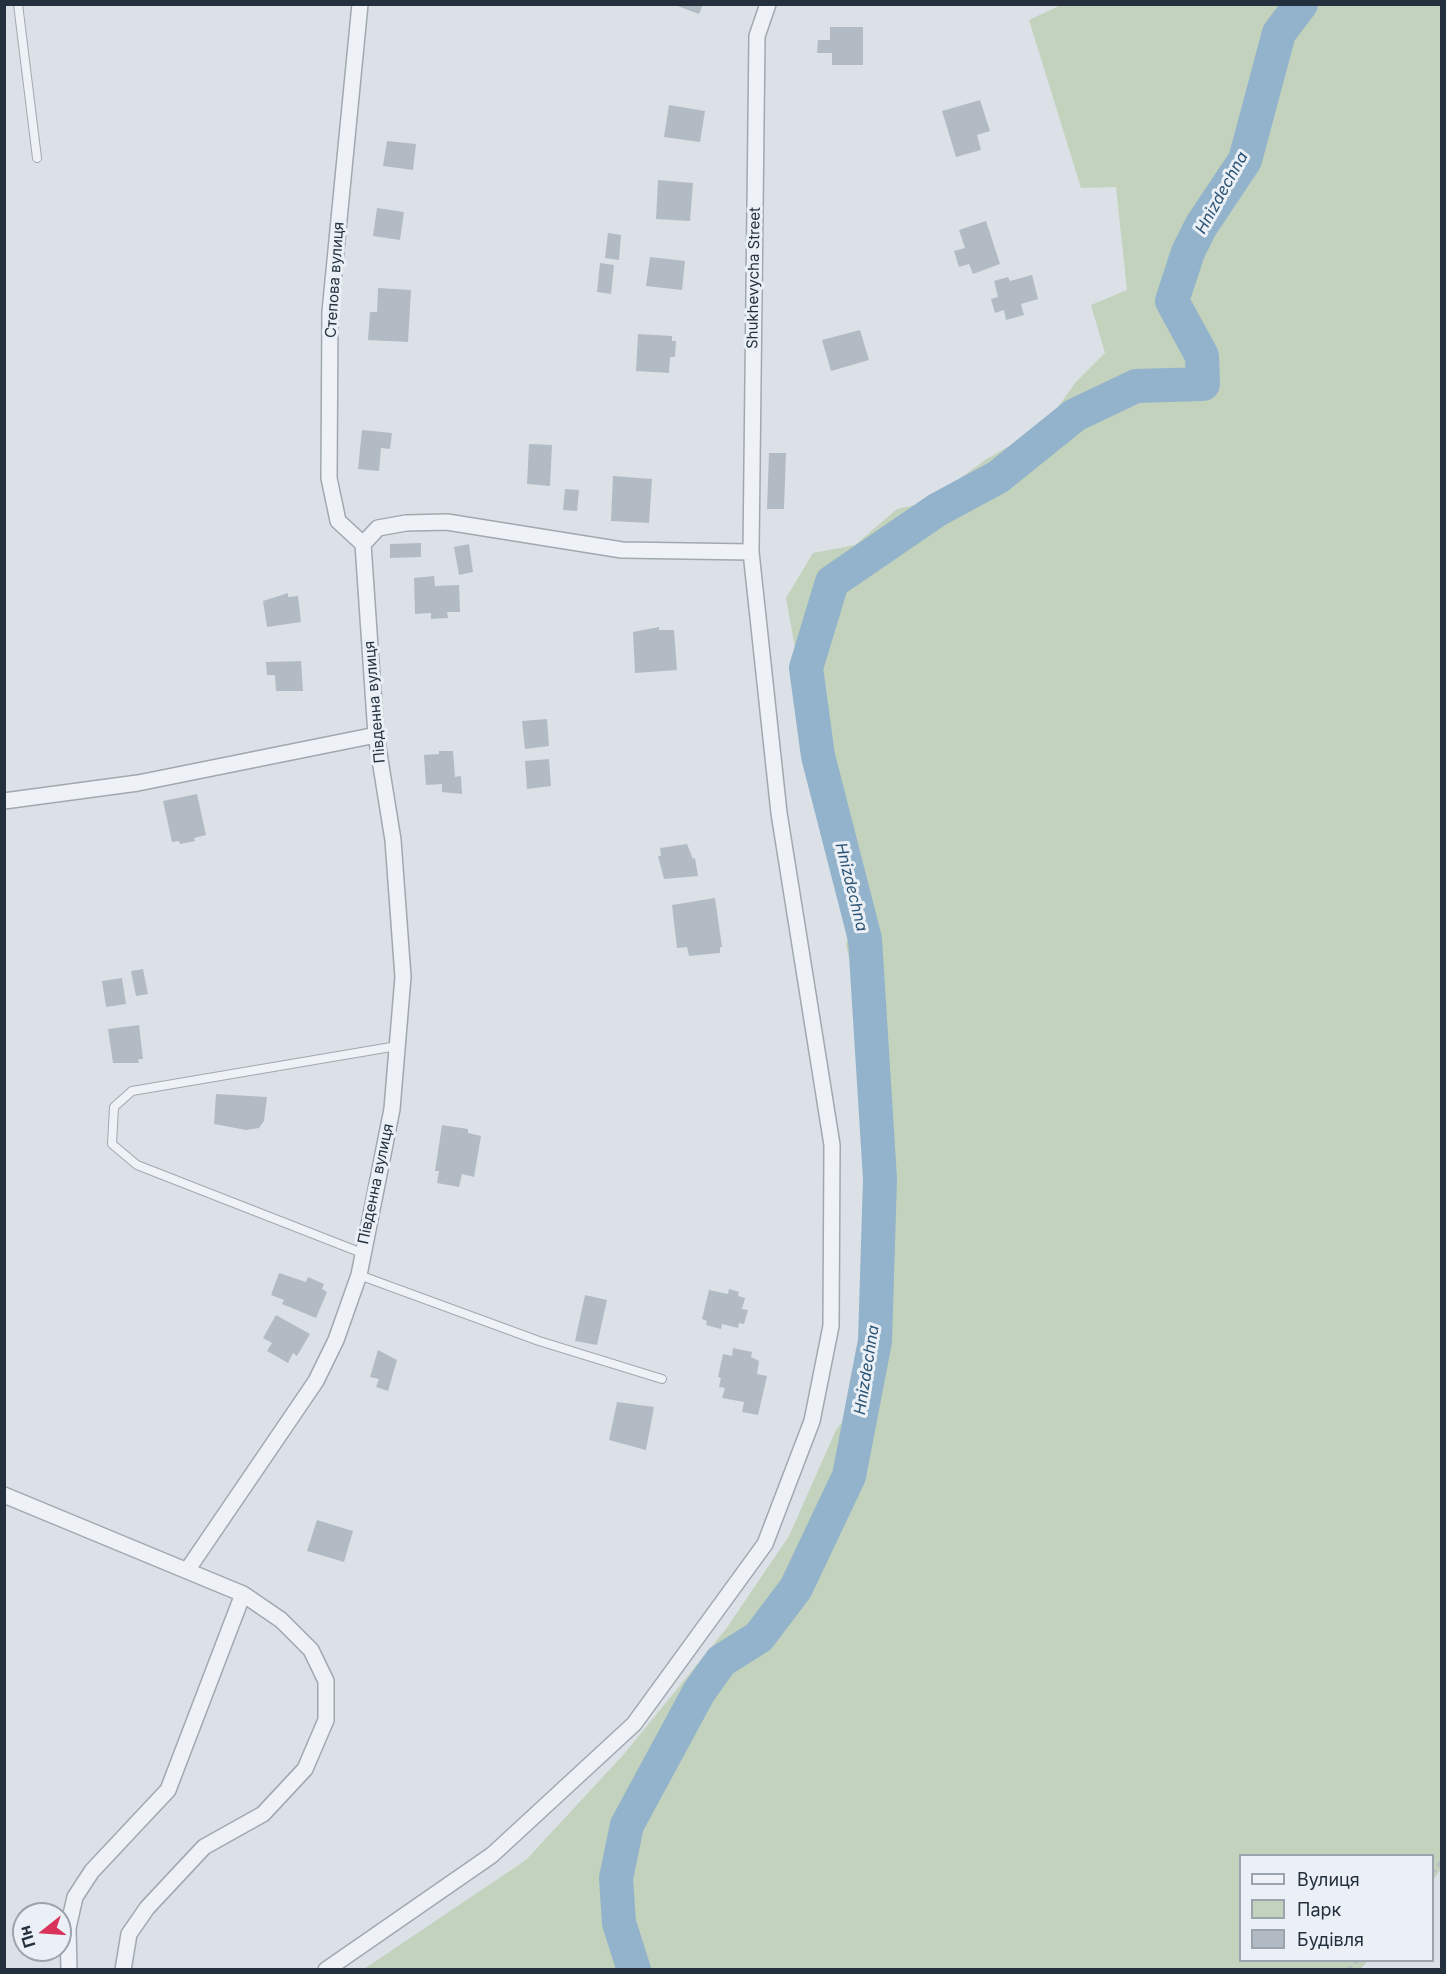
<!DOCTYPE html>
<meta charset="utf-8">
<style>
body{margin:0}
#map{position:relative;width:1446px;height:1974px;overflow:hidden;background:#dbe1e7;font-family:Inter,sans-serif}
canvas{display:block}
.frame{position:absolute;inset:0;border:6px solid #24303e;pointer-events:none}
.legend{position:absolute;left:1239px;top:1854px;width:195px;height:108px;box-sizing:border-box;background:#eaf0f5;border:2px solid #9ba3ac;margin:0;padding:8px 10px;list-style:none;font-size:18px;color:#24303e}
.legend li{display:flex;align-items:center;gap:12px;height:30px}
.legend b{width:30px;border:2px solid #9ba3ac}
.north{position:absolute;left:12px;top:1902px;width:60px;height:60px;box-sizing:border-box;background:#eaf0f5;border:2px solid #9ba3ac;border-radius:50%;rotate:253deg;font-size:16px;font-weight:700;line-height:24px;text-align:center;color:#24303e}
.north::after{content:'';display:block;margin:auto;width:21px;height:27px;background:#d9335b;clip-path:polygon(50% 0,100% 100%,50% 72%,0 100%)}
</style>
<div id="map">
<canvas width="1446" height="1974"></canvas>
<div class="frame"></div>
<ul class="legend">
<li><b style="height:8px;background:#eef1f5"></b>Вулиця</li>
<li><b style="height:16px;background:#c3d2bc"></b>Парк</li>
<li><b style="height:16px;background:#b2bbc4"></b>Будівля</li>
</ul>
<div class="north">Пн</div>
</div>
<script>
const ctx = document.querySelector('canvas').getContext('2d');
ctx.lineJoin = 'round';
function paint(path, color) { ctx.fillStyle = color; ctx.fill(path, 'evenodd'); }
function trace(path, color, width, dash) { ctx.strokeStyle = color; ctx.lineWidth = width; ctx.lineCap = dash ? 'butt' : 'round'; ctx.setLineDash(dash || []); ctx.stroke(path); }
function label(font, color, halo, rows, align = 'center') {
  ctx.font = font + ' Inter,sans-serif'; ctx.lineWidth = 6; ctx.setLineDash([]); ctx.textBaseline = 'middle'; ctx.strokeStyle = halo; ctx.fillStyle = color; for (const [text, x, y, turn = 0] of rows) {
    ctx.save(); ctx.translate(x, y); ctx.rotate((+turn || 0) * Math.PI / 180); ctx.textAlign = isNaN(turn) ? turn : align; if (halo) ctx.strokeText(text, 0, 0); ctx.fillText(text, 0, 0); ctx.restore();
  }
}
const green = new Path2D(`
 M1061 5H1441V1869L1433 1880 1432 1856H1240V1960L1368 1961 1360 1969H364L526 1860 624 1754 726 1629 789 1536 836 1430 877 1378 893 1260 889 1091 880 1034 856 986 846 945 857 890 842 845 825 825 835 765 808 721 786 598 813 553 855 545 897 509 928 502 985 460 1045 425 1075 383 1105 353 1091 305 1127 290 1116 187 1081 188 1029 20Z`);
const river = new Path2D(`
 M634 1970 619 1923 616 1878 627 1825 699 1692 721 1661 759 1637 796 1588 849 1476 875 1341 880 1179 865 939 818 756 806 668 832 582 937 510 998 477 1075 415 1136 386 1203 384 1202 356 1172 301 1188 252 1201 226 1245 160 1279 33 1301 4`);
const building = new Path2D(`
 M672 4H703L699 14Z
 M830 27H863V65H832V53H817L818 40H830Z
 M980 100 990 131 977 135 981 150 956 157 942 111Z
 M669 105 705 111 700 142 664 137Z
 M387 141 416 144 413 170 383 166Z
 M658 180 693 183 690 221 656 219Z
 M377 208 404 212 400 240 373 236Z
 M986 221 1000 264 973 274 969 264 959 267 954 251 965 248 959 230Z
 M608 233 621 235 619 260 605 258Z
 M650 257 685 261 682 290 646 286Z
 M600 263 614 265 611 294 597 292Z
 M1032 275 1038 299 1021 304 1024 315 1006 320 1004 310 995 313 991 299 998 297 994 281 1008 277 1010 281Z
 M378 288 411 290 408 342 368 340 370 312H377Z
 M860 330 869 360 831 371 822 340Z
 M638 334 672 336V341H676L675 357H670L669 373 636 371Z
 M362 430 392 433 390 449 381 448 379 471 358 469Z
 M529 444 552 445 550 486 527 484Z
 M769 453H786L784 509H767Z
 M613 476 652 479 649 523 611 521Z
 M565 489 579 490 577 511 563 510Z
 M421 543V557L390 558V544Z
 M469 544 473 572 459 575 454 547Z
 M434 576 435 586 459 585 460 612H447L448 618 431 619V613L415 614 414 578Z
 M288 593V597L298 596 301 622 267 627 263 601Z
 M659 627V630H674L677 670 635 673 633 632Z
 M301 661 303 691H276L275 675H267L266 662Z
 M547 719 549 746 525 749 522 721Z
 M439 751H453L455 777 461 776 462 794 442 792V784L426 785 424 755 439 754Z
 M549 759 551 786 527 789 525 761Z
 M197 794 206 835 194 838 195 841 180 844 179 841 172 842 163 801Z
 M687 844 693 859 695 858 698 876 664 879 658 856H661L660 848Z
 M715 898 722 947H720V953L689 956 687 947 677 948 672 905Z
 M143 969 148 994 136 996 131 971Z
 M122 978 126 1004 106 1007 102 981Z
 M139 1025 143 1059H138L139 1063H113L108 1029Z
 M216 1094 267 1097 264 1121 259 1128 246 1130 214 1124Z
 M442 1125 468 1129V1133L481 1136 474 1177 462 1174 459 1187 437 1183 439 1171H435Z
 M279 1273 306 1282 308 1277 324 1284 322 1289 327 1292 316 1318 282 1304 284 1300 271 1295Z
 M729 1289 739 1292 738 1296 745 1298 742 1309 748 1310 744 1324 739 1323 738 1328 722 1324 721 1329 706 1325 707 1321 702 1319 709 1290 728 1294Z
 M585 1295 607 1300 597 1345 575 1341Z
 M276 1315 310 1334 297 1356 293 1353 288 1363 267 1351 272 1343 263 1338Z
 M733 1348 752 1352 751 1357 759 1361 757 1374 767 1376 758 1415 742 1412 744 1402 722 1398 725 1388 719 1387 721 1378 718 1377 723 1354 732 1356Z
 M378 1350 397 1360 388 1391 376 1387 379 1379 370 1377Z
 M617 1402 654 1407 646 1450 609 1440Z
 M317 1520 353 1531 344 1562 307 1551Z`);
const path = new Path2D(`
 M1432 1873 1442 1861
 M1349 1970 1357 1960`);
const service = new Path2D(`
 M18 4 37 158
 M362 1253 137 1165 112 1144 114 1107 132 1091 397 1046
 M359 1275 539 1341 662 1379`);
const minor = new Path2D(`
 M360 4 330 312 329 478 338 521 363 544
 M4 801 138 783 376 735
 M4 1495 243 1594 281 1620 311 1650 326 1681V1720L305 1769 263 1814 204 1847 147 1908 129 1934 123 1970
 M188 1569 316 1381 336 1340 359 1275 392 1109 403 977 393 840 376 735 363 544 378 528 406 523 447 522 622 550 751 552
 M69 1970 68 1928 75 1897 92 1871 168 1790 243 1594
 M326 1970 492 1855 634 1724 765 1544 812 1421 831 1326 832 1145 779 813 751 552 757 36 768 4`);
const streetNames = [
 ["Shukhevycha Street",754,278,-89],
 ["Степова вулиця",335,280,-86],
 ["Південна вулиця",375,702,-95],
 ["Південна вулиця",376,1184,-78]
];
const waterNames = [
 ["Hnizdechna",1222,193,-61],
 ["Hnizdechna",851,887,76],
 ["Hnizdechna",867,1370,-81]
];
paint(green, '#c3d2bc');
trace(river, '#92b3cb', 34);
paint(building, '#b2bbc4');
trace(service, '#a0a8b1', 10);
trace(minor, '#a0a8b1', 18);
trace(path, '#b9bfc5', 4, [4.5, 4.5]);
trace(service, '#eef1f5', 8);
trace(minor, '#eef1f5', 15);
label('15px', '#24303e', '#eaf0f5', streetNames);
label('italic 16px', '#2b5375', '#eaf0f5', waterNames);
</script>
